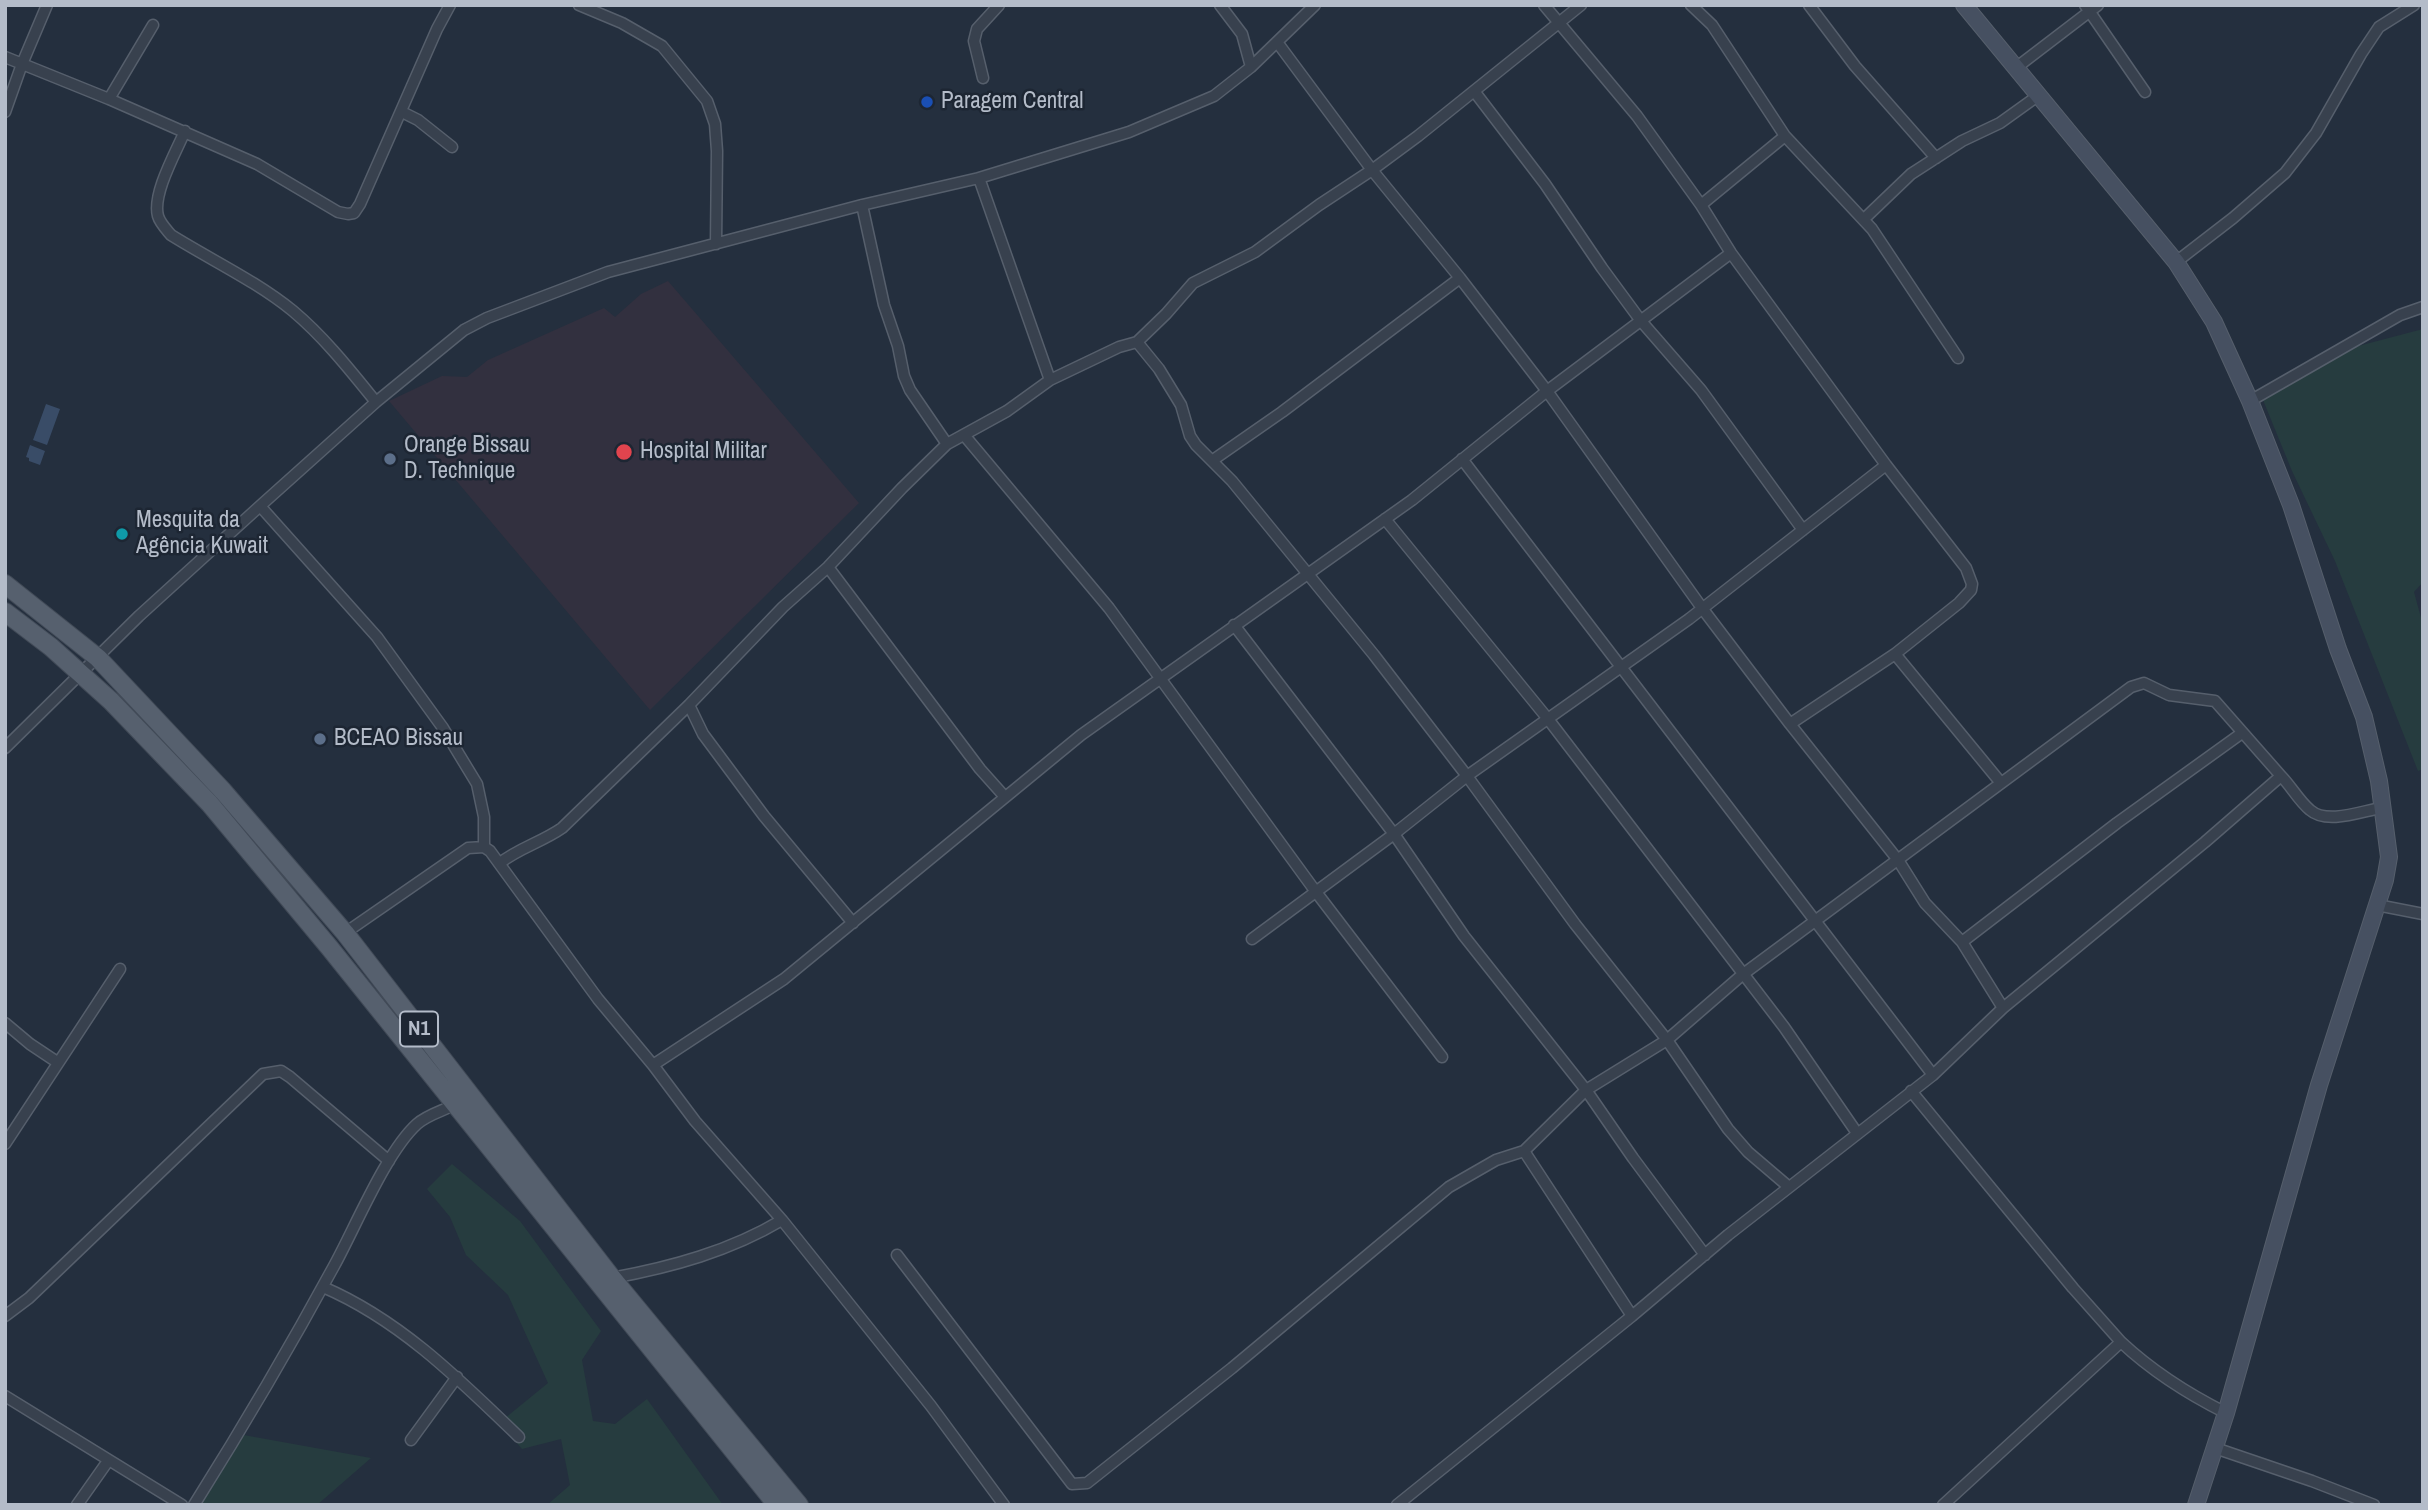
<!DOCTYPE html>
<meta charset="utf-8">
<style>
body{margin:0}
#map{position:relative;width:2428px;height:1510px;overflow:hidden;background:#242f3e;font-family:"Archivo Narrow",sans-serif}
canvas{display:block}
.frame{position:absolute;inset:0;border:7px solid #b4bcc9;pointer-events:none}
</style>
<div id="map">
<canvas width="2428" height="1510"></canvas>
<div class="frame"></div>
</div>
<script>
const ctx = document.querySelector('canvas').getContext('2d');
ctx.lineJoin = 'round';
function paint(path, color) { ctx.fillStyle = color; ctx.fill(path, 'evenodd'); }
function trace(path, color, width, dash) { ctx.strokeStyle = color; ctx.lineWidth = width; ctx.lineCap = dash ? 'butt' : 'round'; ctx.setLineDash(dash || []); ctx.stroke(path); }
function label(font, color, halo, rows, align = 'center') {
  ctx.font = font + ' "Archivo Narrow",sans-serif'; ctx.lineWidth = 5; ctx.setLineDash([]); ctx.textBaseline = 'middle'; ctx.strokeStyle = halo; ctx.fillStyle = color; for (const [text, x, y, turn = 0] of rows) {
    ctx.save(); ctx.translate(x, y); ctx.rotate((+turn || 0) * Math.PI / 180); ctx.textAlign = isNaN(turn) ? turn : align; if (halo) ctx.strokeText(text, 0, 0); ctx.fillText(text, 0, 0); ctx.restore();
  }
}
const medical = new Path2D(`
 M668 281 859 503 650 710 389 401 442 376 467 377 488 360 604 308 615 317 641 294Z`);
const green = new Path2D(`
 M2423 329V582L2414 592 2423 625V769L2418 771 2335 561 2292 471 2263 400 2347 349Z
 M452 1164 520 1221 601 1331 582 1360 593 1421 615 1424 647 1399 723 1505H547L570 1485 561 1439 522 1449 499 1423 548 1383 508 1295 466 1255 450 1217 427 1189Z
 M238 1434 371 1458 317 1505H194Z`);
const water = new Path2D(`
 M46 404 60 409 47 445 33 440Z
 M30 445 45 451 40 465 29 461V458L26 457Z`);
const street = new Path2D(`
 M579 5 622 23 662 46 707 101 715 124 717 151 716 244
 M1220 5 1242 34 1251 67
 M1544 5 1637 116 1701 205 1731 253 1886 465 1966 568 1972 584 1971 590 1959 603 1895 654 1790 724
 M1691 5 1712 25 1785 136 1872 229 1958 358
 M1809 5 1855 66 1936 158
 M2085 5 2145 92
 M1277 42 1372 170 1460 278 1547 391 1702 608 1790 724 1898 860 1925 903 1962 942 2003 1008
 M5 57 109 99 257 164 338 212 348 214 354 213 360 204 437 29 450 5
 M2017 67 2098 5
 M983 78 974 41 977 29 999 5
 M1474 91 1545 184 1602 268 1641 321 1701 390 1803 530
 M109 99 153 25
 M5 112 22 64 47 5
 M402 112 418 120 452 147
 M185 131C176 152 152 194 158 216 160 223 166 229 171 235 211 260 256 281 293 311 325 338 350 370 376 402
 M979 178 1050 380
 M862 205 884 305 898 346 904 376 910 390 947 444
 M1701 205 1785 136
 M1864 219 1911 174 1962 141 2000 123 2039 95
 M2176 262 2233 218 2285 173 2316 133 2361 54 2379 27 2414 5
 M1137 342 1159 369 1181 405 1190 436 1196 445 1232 481 1374 655 1467 776 1575 924 1667 1040 1728 1129 1748 1152 1789 1187
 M2250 401 2400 315 2423 307
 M964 435 1109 608 1316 892 1442 1057
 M1462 459 1933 1075
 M1213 460 1282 412 1460 278
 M260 506 377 637 443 728 477 784 484 817V847
 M1385 519 1548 719 1784 1027 1857 1133
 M828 567 980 769 1005 797
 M1234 625 1394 834 1464 936 1586 1090 1633 1158 1705 1255
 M1895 654 2001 783
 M689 705 703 734 764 816 853 923
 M5 748 139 616 260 506 376 402 464 330 487 318 608 272 862 205 979 178 1129 132 1214 96 1251 67 1315 5
 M500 863C519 848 542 842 562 828L689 705 783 607 828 567 902 488 947 444 1007 411 1050 380 1119 347 1137 342 1166 314 1193 283 1255 252 1319 205 1372 170 1418 136 1581 5
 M2377 905 2423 914
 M345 933 468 848 484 847 490 851 598 999 653 1065 695 1121 782 1220 931 1406 1004 1505
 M1252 939 1394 834 1467 776 1689 619 1886 465
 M1962 942 2117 823 2242 733
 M5 1023 30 1044 57 1062
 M653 1065 784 979 1081 735 1412 500 1547 391 1731 253
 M1911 1091 2073 1288 2121 1342 1943 1505
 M5 1144 120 969
 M1524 1151 1632 1316
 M897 1255 1072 1484 1087 1483 1232 1368 1449 1187 1496 1160 1524 1151 1586 1090 1667 1040 1742 975 2131 687 2144 683 2169 695 2215 701 2281 776
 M612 1278C672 1267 730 1251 782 1220
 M323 1287C400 1320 459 1379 519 1437
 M5 1316 29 1298 263 1074 281 1071 290 1077 389 1161
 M2121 1342C2153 1372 2186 1393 2226 1413
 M5 1396 182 1505
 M411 1440 457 1377
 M2215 1448 2312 1481 2374 1505
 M77 1505 108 1461
 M194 1505C243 1427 290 1347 334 1266 355 1228 386 1152 417 1124 427 1115 442 1111 454 1105
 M1397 1505 1632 1316 1728 1235 1933 1075 2003 1008 2205 842 2281 776C2291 786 2299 801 2310 810 2327 825 2362 811 2381 808`);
const secondary = new Path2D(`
 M1964 5 2176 262 2214 322 2250 401 2291 505 2338 649 2364 717 2379 781 2389 857 2385 880 2319 1085 2226 1413 2196 1505`);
const primary = new Path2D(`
 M5 584 98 658 223 791 345 933 612 1278 799 1505
 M5 612 51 647 111 701 210 804 329 947 777 1505`);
const markers = [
 [927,102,7,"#1a4fb4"],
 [624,452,9,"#e0444e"],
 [390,459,7,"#5c6f8a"],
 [122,534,7,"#0f9aa8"],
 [320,739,7,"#5c6f8a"]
];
const shields = [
 [419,1029,38]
];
const shieldNames = [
 ["N1",419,1029]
];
const poiNames = [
 ["Paragem Central",941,102],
 ["Orange Bissau",404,446],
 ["D. Technique",404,472],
 ["Hospital Militar",640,452],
 ["Mesquita da",136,521],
 ["Agência Kuwait",136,547],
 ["BCEAO Bissau",334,739]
];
paint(medical, '#32303f');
paint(green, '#263c3f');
paint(water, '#394c67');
trace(street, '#565f6c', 13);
trace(secondary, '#565f6c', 18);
trace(primary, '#414a57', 20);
trace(street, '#38414e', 10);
trace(secondary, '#465061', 16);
trace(primary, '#56606e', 18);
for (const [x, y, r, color] of markers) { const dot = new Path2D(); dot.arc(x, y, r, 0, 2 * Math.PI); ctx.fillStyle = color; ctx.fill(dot); trace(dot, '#1d2633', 2.5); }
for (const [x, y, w] of shields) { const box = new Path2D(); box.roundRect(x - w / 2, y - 17.5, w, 35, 5); ctx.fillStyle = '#1d2633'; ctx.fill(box); trace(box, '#b4bcc9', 2); }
label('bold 21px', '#b4bcc9', null, shieldNames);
label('23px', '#b4bcc9', '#1d2633', poiNames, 'left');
</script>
